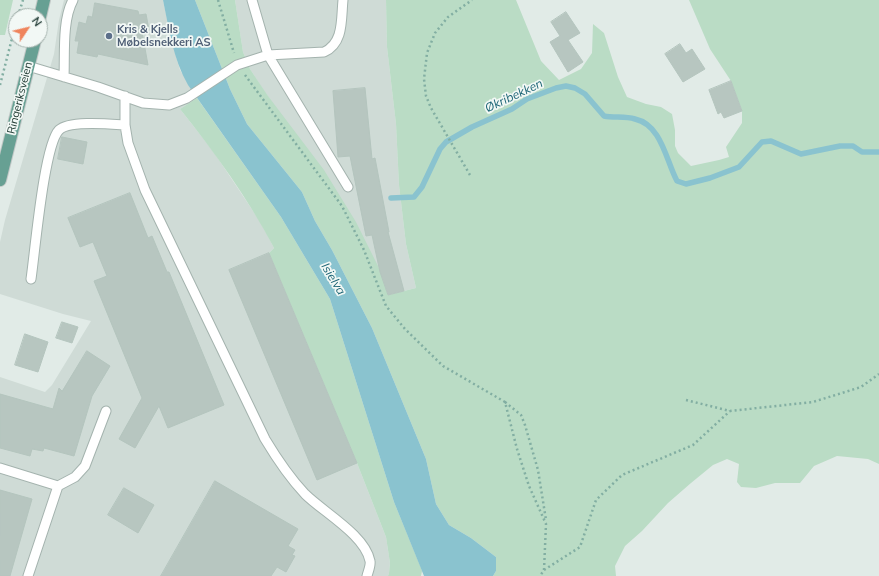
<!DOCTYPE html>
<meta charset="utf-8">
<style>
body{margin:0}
#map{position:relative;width:879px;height:576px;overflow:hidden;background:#e1ebe7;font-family:Mulish,sans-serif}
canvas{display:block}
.north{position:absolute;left:8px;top:8px;width:40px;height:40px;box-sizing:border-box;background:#f2f8f5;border:1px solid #9fada8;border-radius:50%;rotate:55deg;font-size:11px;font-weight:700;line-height:16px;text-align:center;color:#223c35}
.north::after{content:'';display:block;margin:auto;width:14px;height:18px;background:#ef845c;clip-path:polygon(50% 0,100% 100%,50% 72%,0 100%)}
</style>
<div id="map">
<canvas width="879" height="576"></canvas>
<div class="north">N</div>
</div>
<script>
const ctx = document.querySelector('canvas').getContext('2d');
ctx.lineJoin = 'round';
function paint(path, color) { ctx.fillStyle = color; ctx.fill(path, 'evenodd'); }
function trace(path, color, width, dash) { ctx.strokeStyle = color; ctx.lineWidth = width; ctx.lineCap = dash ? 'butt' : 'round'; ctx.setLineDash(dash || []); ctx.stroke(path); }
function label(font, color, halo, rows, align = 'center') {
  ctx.font = font + ' Mulish,sans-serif'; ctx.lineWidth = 3.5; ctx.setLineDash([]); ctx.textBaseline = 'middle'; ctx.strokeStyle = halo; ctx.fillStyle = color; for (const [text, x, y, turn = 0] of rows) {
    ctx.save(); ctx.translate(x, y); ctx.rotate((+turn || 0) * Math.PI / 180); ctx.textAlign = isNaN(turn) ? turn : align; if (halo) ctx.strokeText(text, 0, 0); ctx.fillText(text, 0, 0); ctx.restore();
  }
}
const built = new Path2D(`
 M64 0H163L171 39 180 70 197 98 180 109 213 151 261 223 274 248 269 253 357 463 386 537 390 563 389 573 388 576H0V377L45 392 52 385 91 321 63 314 0 294V242L5 220 54 54 59 20Z
 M235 0H386L387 47 396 124 399 185 406 244 416 288 388 295 381 272 250 69 243 52Z`);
const green = new Path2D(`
 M0 0H13L5 35H0Z
 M195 0H235L243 52 250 69 268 96 324 170 356 222 381 272 388 295 416 288 406 244 399 185 396 124 387 47 386 0H516L541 61 559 80 581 69 592 53 593 24 604 33 618 77 627 97 646 104 661 107 672 114 675 130V146L678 153 691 166 719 160 729 157 726 147 742 123V111L731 81 710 49 689 0H879V464L868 459 837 456 814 466 800 483H775L756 488 741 487 737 482 739 464 727 459 713 465 691 483 668 503 642 531 625 546 615 566 616 576H493L496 571V557L471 538 449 525 436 504 426 459 372 328 332 250 315 221 302 192 247 124 230 89Z
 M197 98 281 217 330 299 394 502 421 568 422 571 421 576H388L389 573 390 563 386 537 357 463 269 253 274 248C248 198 215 153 180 109Z`);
const water = new Path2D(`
 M163 0H195L230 89 247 124 302 192 315 221 332 250 372 328 426 459 436 504 449 525 471 538 496 557V571L493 576H424L394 502 330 299 281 217 188 85C173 59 169 29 163 0Z`);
const stream = new Path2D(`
 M391 198 414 197 422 187 440 149 446 142 472 127 512 109 527 99 556 88 566 86 575 88 585 94 604 116C614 118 625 116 635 119 662 125 666 161 677 181L686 184 710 178 739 167 762 142 771 141 801 154 840 146H853L862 152H879`);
const building = new Path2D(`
 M95 3 138 11 139 15 146 14 149 30 142 32 148 65 98 54 97 57 77 53 79 41H75L79 22 86 24 88 16 92 17Z
 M566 12 580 33 568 40 583 62 568 72 550 42 560 36 551 22Z
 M680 44 686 53 692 49 705 69 683 82 665 54Z
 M731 81 742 111 724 118 721 112 718 114 709 90Z
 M365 88 372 159 375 158 389 232H388L404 291 388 295 380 272 372 235 366 236 350 156 338 157 333 91Z
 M62 137 87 142 83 164 58 159Z
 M130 193 148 238 152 236 167 272H169L224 405 168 428 159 406 135 448 119 439 142 398 94 281 107 276 93 242 80 247 68 218Z
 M269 253 357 463 317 480 229 270Z
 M62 322 78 327 72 343 56 338Z
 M25 334 48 342 38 372 15 365Z
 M87 351 110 366 92 396 74 456 44 448 43 451 32 449 30 456 0 448V394L53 409 59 388 62 391Z
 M215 481 298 529 288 546 295 550 292 555 295 556 286 572 277 567 271 576H161Z
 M124 488 154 505 138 533 108 515Z
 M0 490 32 499 10 576H0Z`);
const path = new Path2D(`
 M218 0 234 53
 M18 16 23 0
 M245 75 342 206 364 250 386 306 405 329 443 366 505 402 517 449 529 486 546 524 544 570 540 576
 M0 85 16 23
 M470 175 431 108 426 96 424 79 427 53 435 33 448 17 472 0
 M686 400 730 411 813 402 861 387 879 374
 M505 402 521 415 525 425 538 470 546 520
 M544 570 580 547 596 500 622 475 693 445 730 411`);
const service = new Path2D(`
 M252 0 268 55 348 187
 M28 66 98 87 143 103 169 105 187 98 237 65 268 55 324 52C344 43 341 19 343 0
 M64 77C65 54 62 20 73 0
 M125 96V125L128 143 145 190 265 439C277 459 289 477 305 494 323 512 365 535 370 561 371 565 368 572 367 576
 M31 279C35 252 44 145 59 130 69 120 110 124 125 125
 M0 468 58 486
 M28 576 58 486 75 477 85 466 106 411`);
const primary = new Path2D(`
 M40 17 44 0
 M0 180 35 40`);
const markers = [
 [109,36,4,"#5c6f8a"]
];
const serviceNames = [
 ["Kris & Kjells",117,30],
 ["Møbelsnekkeri AS",117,43]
];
const streetNames = [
 ["Ringeriksveien",20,98,-76]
];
const waterNames = [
 ["Økribekken",514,96,-25],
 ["Isielva",333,279,59]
];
paint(built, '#cfdbd6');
paint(green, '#badcc5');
paint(water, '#8ac3cf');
trace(stream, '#8ac3cf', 5.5);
paint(building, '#b7c6c0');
trace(building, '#b4c5be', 1);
trace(service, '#a4b3ae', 11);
trace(primary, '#c1c8c6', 14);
trace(path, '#82aea2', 2.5, [2, 3]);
trace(service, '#fff', 9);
trace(primary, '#67a093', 12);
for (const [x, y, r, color] of markers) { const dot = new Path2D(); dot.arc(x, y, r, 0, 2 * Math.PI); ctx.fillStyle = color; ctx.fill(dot); trace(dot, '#f2f8f5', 1.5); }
label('bold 11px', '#4e5e75', '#f2f8f5', serviceNames, 'left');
label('11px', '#223c35', '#f2f8f5', streetNames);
label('italic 12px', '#1d6576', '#f2f8f5', waterNames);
</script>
